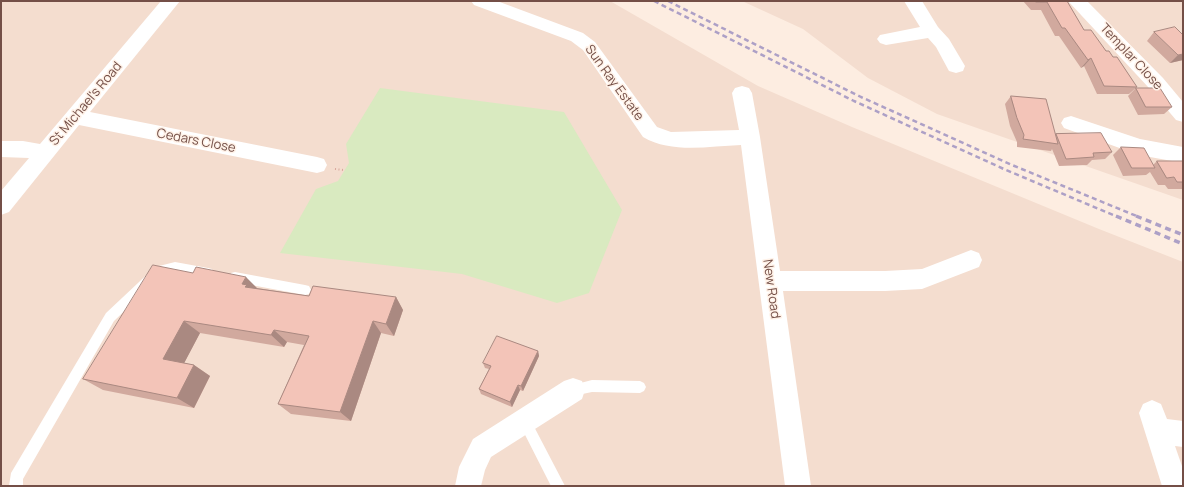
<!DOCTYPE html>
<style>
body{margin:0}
#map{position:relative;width:1184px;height:487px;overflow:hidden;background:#fdede1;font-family:Manrope,sans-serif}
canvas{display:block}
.frame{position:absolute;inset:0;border:2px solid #744f47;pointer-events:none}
</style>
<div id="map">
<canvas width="1184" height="487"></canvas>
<div class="frame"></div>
</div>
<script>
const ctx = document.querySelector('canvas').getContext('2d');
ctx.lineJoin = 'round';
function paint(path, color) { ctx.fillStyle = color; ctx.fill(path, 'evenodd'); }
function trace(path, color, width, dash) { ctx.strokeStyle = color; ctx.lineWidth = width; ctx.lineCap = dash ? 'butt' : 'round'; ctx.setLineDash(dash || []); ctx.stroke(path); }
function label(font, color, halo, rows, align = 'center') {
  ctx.font = font + ' Manrope,sans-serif'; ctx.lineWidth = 3; ctx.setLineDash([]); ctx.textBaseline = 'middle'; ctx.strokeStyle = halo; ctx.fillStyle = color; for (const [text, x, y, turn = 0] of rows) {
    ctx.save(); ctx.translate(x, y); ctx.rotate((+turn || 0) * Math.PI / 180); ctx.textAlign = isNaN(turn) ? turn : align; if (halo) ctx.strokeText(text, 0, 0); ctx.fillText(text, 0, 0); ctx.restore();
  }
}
const residential = new Path2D(`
 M1 1H610L758 86 852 127 1099 229 1183 262V486H1Z
 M742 1H1183V200L937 114 868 78 803 29Z`);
const green = new Path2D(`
 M380 88 564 112 622 210 589 293 557 303 462 274 280 253 316 189 338 181 349 163 346 144Z`);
const path = new Path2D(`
 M335 169 344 170`);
const lane = new Path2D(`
 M175 262 208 268 212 269 214 273 212 277 208 278 175 272 162 275 114 321 23 479V486H9L11 473 106 313 155 267Z
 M235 272 305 285 309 286 311 290 309 294 305 295 235 282 231 281 229 277 231 273Z
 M592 380 640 381 644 383 646 387 644 391 640 393 592 392 573 396 569 394 567 390 569 386Z
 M524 415 529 417 565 486H551L518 421 519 417Z`);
const street = new Path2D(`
 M161 1H180L90 112 317 157 324 159 327 165 324 171 317 173 79 125 9 212 1 215V191L29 158 1 157V141H23L40 144Z
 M471 1H497L583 33 595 42 657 127 671 132 739 130 732 93 735 88 742 86 749 88 752 93 760 137 780 271H885L922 269 971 250 979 253 982 260 979 267 922 289 885 291H783L811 486H785L741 145C709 146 672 154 643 137L583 50 571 41 474 5Z
 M904 1H922L938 27 949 39 965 66 963 71 956 73 949 71 936 47 928 38 886 45 880 43 877 39 880 35 920 27Z
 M1068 1H1087L1163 78 1183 102V122L1176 120 1149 88Z
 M1071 116 1140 139 1183 147V163L1139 155 1064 128 1061 123 1064 118Z
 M573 378 582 381 585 390 582 399 491 457 485 470 481 486H455L459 467 473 439 564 381Z
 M1152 400 1161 404 1167 419 1183 421V447L1175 446 1183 469V486H1162L1139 413 1143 404Z`);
const railFar1 = new Path2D(`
 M654 1 854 101 1006 170 1118 217
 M668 1 861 97 1012 165 1139 217`);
const rail = new Path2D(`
 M1116 216 1183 244
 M1136 216 1183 235`);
const wall = new Path2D(`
 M1023 1H1067L1084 30 1113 57 1137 87 1129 94H1097L1084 66 1081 68 1059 36H1055L1041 10H1031Z
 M1154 32 1183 60 1170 63 1147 41Z
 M1136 88 1172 107 1164 114 1138 115 1128 96Z
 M1011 96 1056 135V134L1112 152 1105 159 1092 160 1087 165 1059 166 1052 149 1051 151 1017 147V142L1010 126 1005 104Z
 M1121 147 1153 165 1157 161H1183V189H1168L1165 185H1158L1150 172 1146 175 1123 176 1113 155Z
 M193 273 257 288 309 296 396 297 403 310 394 336 381 333 351 421 291 414 278 404 304 345 287 342 284 347 200 333 184 363 194 365 210 376 194 408 103 390 83 379Z
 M538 351 539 356 523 391 520 390 512 407 481 394 479 389 489 369 485 368 483 363Z`);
const shadedWall = new Path2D(`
 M1183 54V60L1170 63 1178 55Z
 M1091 58 1084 66 1081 68 1088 60Z
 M246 277 259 290V300L242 284Z
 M396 297 403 310 394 336 386 324Z
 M184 321 200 333 180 371 163 359Z
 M373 321 381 333 351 421 340 412Z
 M274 330 287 342 284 347 271 335Z
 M538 351 539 356 523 391 521 386Z
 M194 365 210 376 194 408 177 398Z
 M518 385 520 390 512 407 510 402Z`);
const building = new Path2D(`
 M1035 1H1067L1084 30H1091L1106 51H1109L1113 57H1117L1137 87 1104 86 1091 58 1088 60 1065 28H1062L1047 2H1036Z
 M1175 27 1183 35V54L1178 55 1154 32Z
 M1136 88H1160L1172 107H1146Z
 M1011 96 1046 99 1058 144 1023 139 1024 135 1017 118Z
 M1101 133 1112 152 1093 153 1094 157 1066 159 1056 134Z
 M1121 147 1144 148 1155 168H1132Z
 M1157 161H1183V182H1177L1174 177 1167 178Z
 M153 265 193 273 196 267 246 277 242 284 247 285 245 287 309 296 313 286 396 297 386 324 373 321 340 412 278 404 309 336 274 330 271 335 184 321 163 359 194 365 177 398 83 379Z
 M497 336 538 351 521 386 518 385 510 402 479 389 491 366 483 363Z`);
const streetNames = [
 ["Templar Close",1131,57,47],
 ["Sun Ray Estate",614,83,54],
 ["St Michael's Road",86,104,-50],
 ["Cedars Close",196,141,11],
 ["New Road",771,289,82]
];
paint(residential, '#f4ddcf');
paint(green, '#d9eac0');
trace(path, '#d7a79c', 2, [1, 2.5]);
paint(lane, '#fff');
paint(street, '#fff');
trace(railFar1, '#ada0c6', 2.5, [5, 3.5]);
trace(rail, '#ada0c6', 3.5, [6, 4.5]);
paint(wall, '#d1a99e');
paint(shadedWall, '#aa8981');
paint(building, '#f3c4b8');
trace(building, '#aa8981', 1);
label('13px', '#744f47', '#fff2e8', streetNames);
</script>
